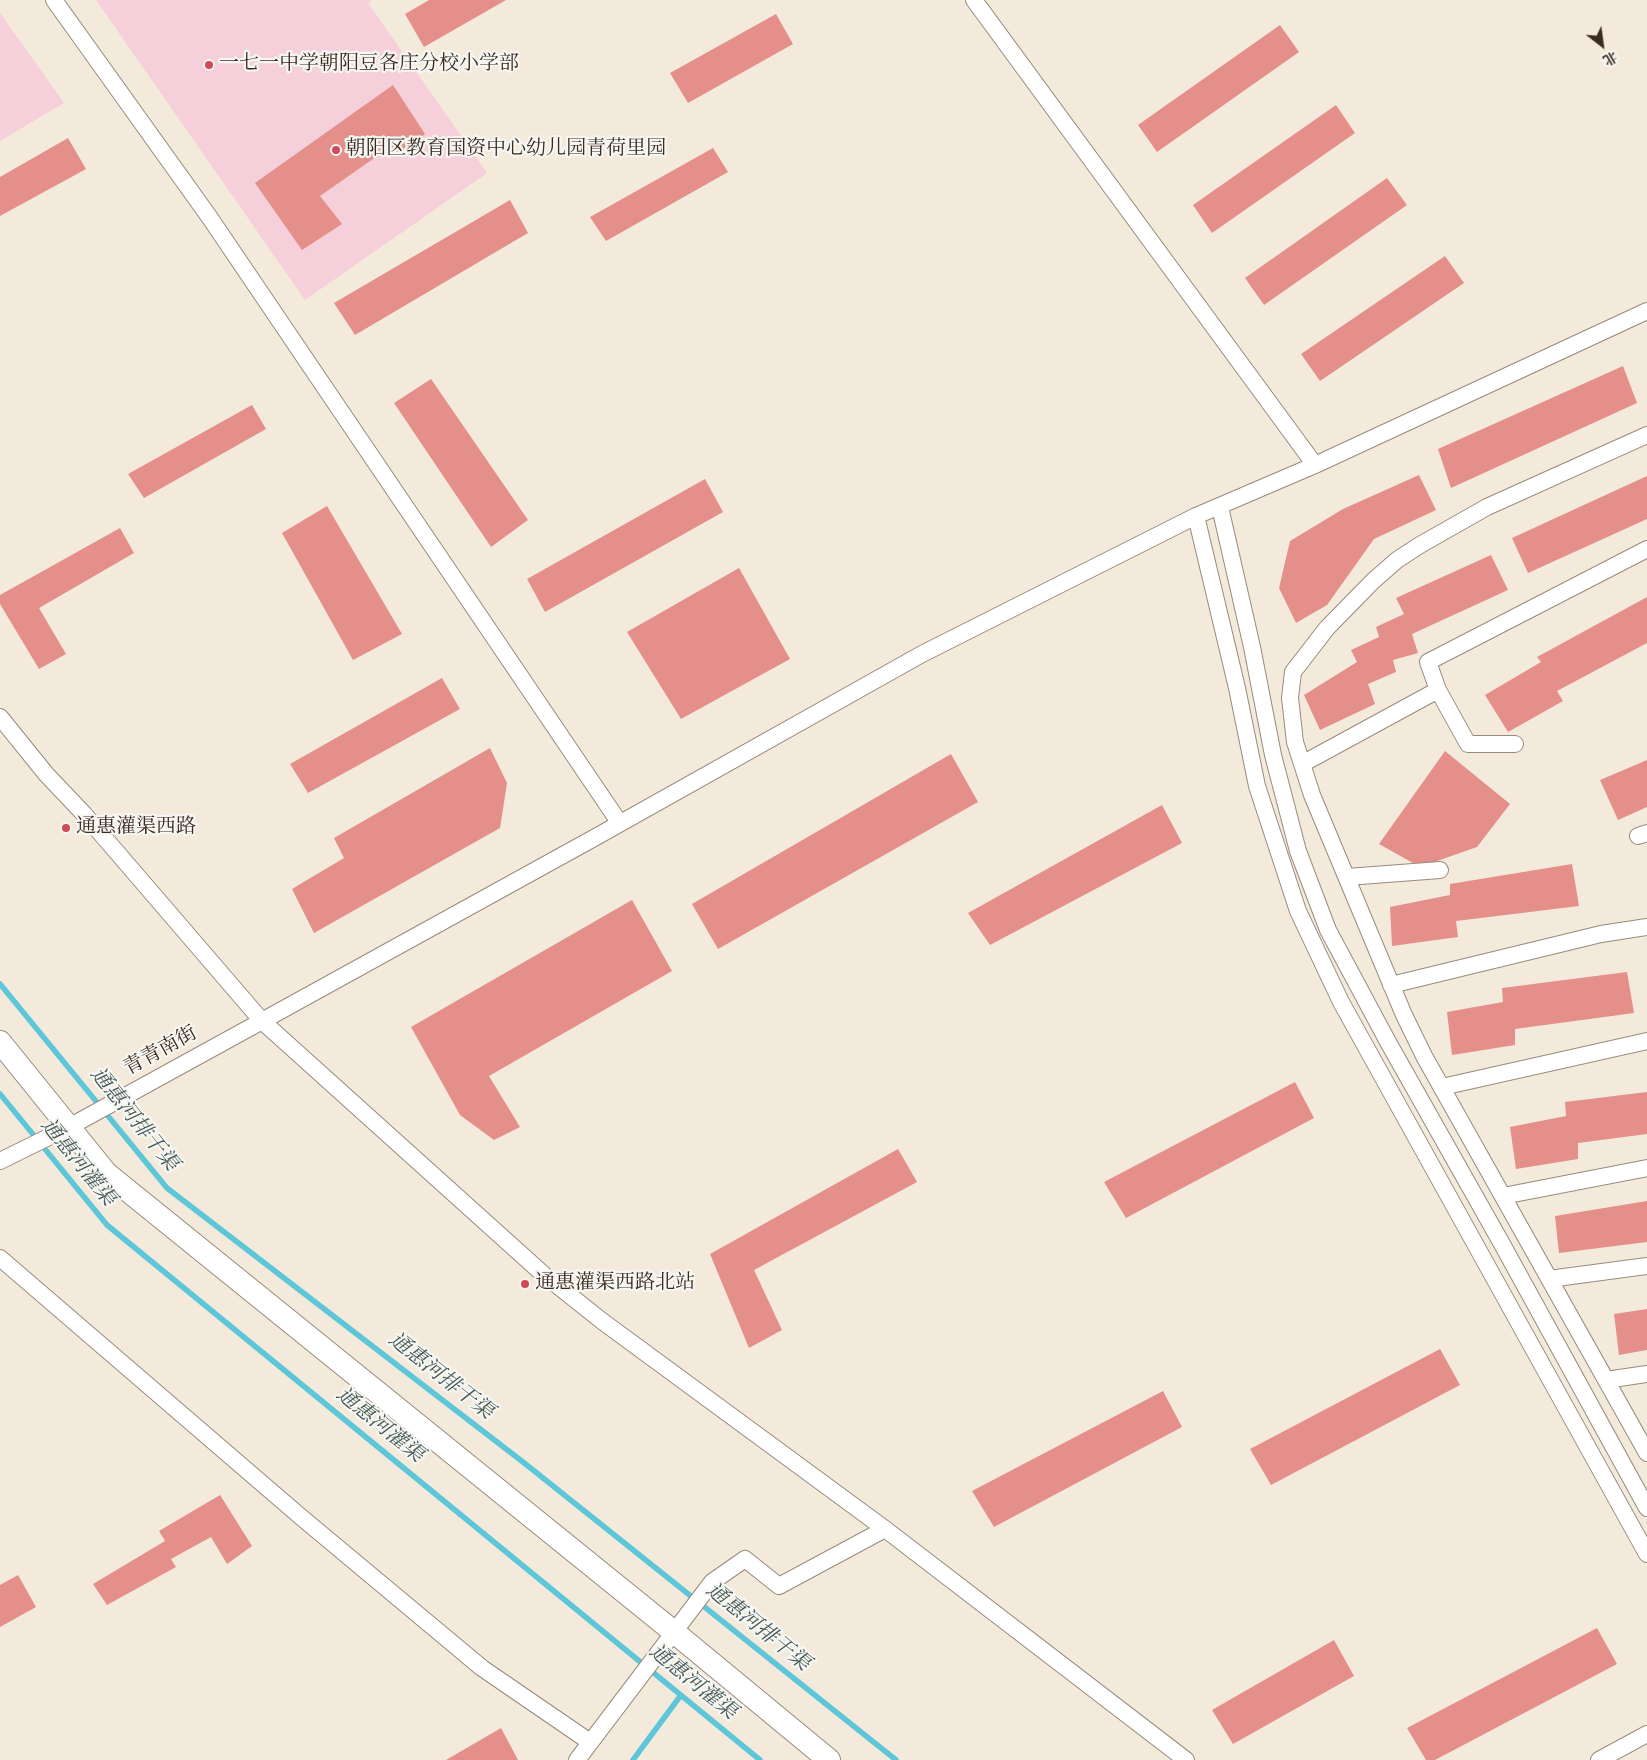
<!DOCTYPE html>
<meta charset="utf-8">
<style>
body{margin:0}
#map{position:relative;width:1647px;height:1760px;overflow:hidden;background:#f4eadb;font-family:"IM FELL English","Noto Serif SC",serif}
canvas{display:block}
.north{position:absolute;left:1577px;top:20px;width:50px;height:50px;-webkit-text-stroke:4px #f6f6f2;paint-order:stroke;rotate:150deg;font-size:14px;font-weight:700;line-height:20px;text-align:center;color:#3b2a1e}
.north::after{content:'';display:block;margin:auto;width:18px;height:22px;background:#3b2a1e;clip-path:polygon(50% 0,100% 100%,50% 72%,0 100%)}
</style>
<div id="map">
<canvas width="1647" height="1760"></canvas>
<div class="north">北</div>
</div>
<script>
const ctx = document.querySelector('canvas').getContext('2d');
ctx.lineJoin = 'round';
function paint(path, color) { ctx.fillStyle = color; ctx.fill(path, 'evenodd'); }
function trace(path, color, width, dash) { ctx.strokeStyle = color; ctx.lineWidth = width; ctx.lineCap = dash ? 'butt' : 'round'; ctx.setLineDash(dash || []); ctx.stroke(path); }
function label(font, color, halo, rows, align = 'center') {
  ctx.font = font + ' "IM FELL English","Noto Serif SC",serif'; ctx.lineWidth = 4.5; ctx.setLineDash([]); ctx.textBaseline = 'middle'; ctx.strokeStyle = halo; ctx.fillStyle = color; for (const [text, x, y, turn = 0] of rows) {
    ctx.save(); ctx.translate(x, y); ctx.rotate((+turn || 0) * Math.PI / 180); ctx.textAlign = isNaN(turn) ? turn : align; if (halo) ctx.strokeText(text, 0, 0); ctx.fillText(text, 0, 0); ctx.restore();
  }
}
const built = new Path2D(`
 M96 0H372L368 3 487 173 305 300Z
 M0 13 64 103 0 141Z`);
const stream = new Path2D(`
 M0 984 167 1188 523 1462 896 1760
 M0 1094 107 1225 760 1760
 M633 1760 681 1695`);
const building = new Path2D(`
 M429 0H506L424 47 405 14Z
 M776 14 793 44 688 103 670 73Z
 M1280 25 1299 52 1157 152 1138 125Z
 M393 85 425 134 396 156 390 147 320 196 342 224 302 250 255 183Z
 M1336 105 1355 133 1212 233 1193 205Z
 M68 138 86 169 0 216V177Z
 M713 148 728 172 606 241 590 217Z
 M1387 178 1407 205 1264 305 1245 278Z
 M510 200 528 233 355 335 334 303Z
 M1445 256 1464 283 1320 381 1301 354Z
 M1623 366 1637 403 1451 488 1438 449Z
 M431 379 528 520 491 547 394 403Z
 M252 405 266 429 144 498 128 474Z
 M1419 475 1436 510 1374 539 1327 605 1296 623 1279 588 1290 541 1343 509Z
 M1647 476V519L1528 573 1512 538Z
 M705 479 723 512 545 612 527 579Z
 M327 506 402 634 353 660 282 533Z
 M120 528 134 553 39 608 66 654 39 669 0 604V595Z
 M1491 555 1508 590 1412 634 1418 653 1393 660 1396 672 1368 684 1375 704 1320 730 1304 695 1357 662 1351 650 1379 637 1376 627 1404 614 1396 598Z
 M739 568 790 659 681 719 627 632Z
 M1647 597V643L1557 691 1563 701 1508 732 1485 695 1541 662 1537 657Z
 M442 678 460 709 308 793 290 764Z
 M490 748 507 783 500 828 314 933 292 889 344 858 334 838Z
 M1445 751 1510 804 1477 847 1420 867 1379 844Z
 M951 754 978 802 718 949 692 904Z
 M1647 760V807L1618 820 1600 780Z
 M1162 805 1182 843 990 945 968 913Z
 M1572 864 1579 906 1456 921 1458 937 1392 946 1390 907 1450 895V884Z
 M632 900 672 971 489 1076 520 1127 494 1140 460 1115 411 1027Z
 M1627 972 1634 1013 1515 1029V1045L1452 1055 1447 1012 1503 1002 1502 988Z
 M1295 1082 1314 1118 1126 1218 1104 1182Z
 M1647 1092V1134L1578 1143V1159L1516 1169 1510 1127 1566 1116 1565 1102Z
 M898 1149 917 1182 754 1270 782 1330 749 1348 710 1254Z
 M1647 1201V1242L1559 1253 1555 1216Z
 M1647 1309V1350L1619 1355 1614 1314Z
 M1440 1349 1460 1385 1271 1485 1250 1449Z
 M1163 1391 1182 1427 994 1527 972 1491Z
 M220 1495 252 1546 227 1564 211 1537 171 1559 176 1567 107 1605 93 1584 165 1541 159 1531Z
 M18 1575 36 1607 0 1627V1585Z
 M1597 1628 1617 1664 1435 1760H1426L1407 1728Z
 M1334 1640 1354 1676 1233 1744 1212 1710Z
 M501 1728 518 1760H446Z`);
const street = new Path2D(`
 M54 0 210 218 619 822
 M974 0 1315 465
 M1647 435 1487 507 1420 545 1397 560 1373 581 1327 628 1293 672 1290 698 1295 742 1312 795 1404 1015 1424 1056 1647 1453
 M1220 507 1252 647 1273 755 1298 851 1328 930 1388 1042 1502 1244 1647 1508
 M1196 516 1237 688 1257 786 1298 911 1341 1002 1647 1554
 M1438 690 1468 744H1515
 M0 717 46 774 84 814 262 1021 543 1274 602 1321 885 1529 1186 1760
 M1302 764 1438 690 1428 662 1647 549
 M1638 836 1647 833
 M1347 877 1440 870
 M1391 985 1601 934 1647 927
 M1442 1087 1647 1041
 M0 1161 69 1127 262 1021 594 838 922 654 1196 516 1315 465 1647 311
 M1503 1196 1647 1168
 M0 1258 301 1517 482 1668 590 1742
 M1549 1279 1647 1266
 M1606 1380 1647 1374
 M577 1760 712 1582 745 1559 779 1586 885 1529
 M1599 1760 1647 1734`);
const secondary = new Path2D(`
 M0 1042 106 1173 674 1632 829 1760`);
const markers = [
 [209,65,5,"#d1495b"],
 [336,150,5,"#d1495b"],
 [66,828,5,"#d1495b"],
 [525,1284,5,"#d1495b"]
];
const poiNames = [
 ["一七一中学朝阳豆各庄分校小学部",219,65],
 ["朝阳区教育国资中心幼儿园青荷里园",346,150],
 ["通惠灌渠西路",76,828],
 ["通惠灌渠西路北站",535,1284]
];
const streetNames = [
 ["青青南街",161,1052,-29]
];
const waterNames = [
 ["通惠河排干渠",133,1120,51],
 ["通惠河灌渠",77,1163,51],
 ["通惠河排干渠",440,1377,38],
 ["通惠河灌渠",379,1426,39],
 ["通惠河排干渠",757,1628,39],
 ["通惠河灌渠",692,1683,39]
];
paint(built, '#f5cfd9');
trace(stream, '#5dc7d9', 5.5);
paint(building, '#e48f89');
trace(street, '#988a7c', 18);
trace(secondary, '#988a7c', 24);
trace(street, '#fff', 16);
trace(secondary, '#fff', 22);
for (const [x, y, r, color] of markers) { const dot = new Path2D(); dot.arc(x, y, r, 0, 2 * Math.PI); ctx.fillStyle = color; ctx.fill(dot); trace(dot, '#f6f6f2', 2); }
label('20px', '#3b2a1e', '#f6f6f2', poiNames, 'left');
label('20px', '#3b2a1e', '#f6f6f2', streetNames);
label('italic 21px', '#455956', '#f6f6f2', waterNames);
</script>
